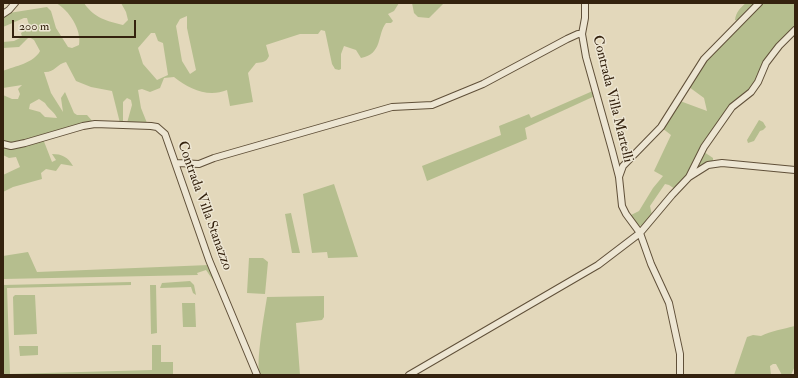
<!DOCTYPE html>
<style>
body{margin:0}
#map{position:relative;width:798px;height:378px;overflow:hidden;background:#e3d8bb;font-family:"IM FELL Double Pica",serif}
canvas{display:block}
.frame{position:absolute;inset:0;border:4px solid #34220e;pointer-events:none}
.scale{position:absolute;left:12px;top:20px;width:124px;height:18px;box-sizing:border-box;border:2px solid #34220e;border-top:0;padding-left:5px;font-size:12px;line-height:14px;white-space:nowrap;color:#34220e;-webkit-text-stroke:3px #ede6d3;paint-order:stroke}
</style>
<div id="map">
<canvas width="798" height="378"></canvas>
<div class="frame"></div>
<div class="scale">200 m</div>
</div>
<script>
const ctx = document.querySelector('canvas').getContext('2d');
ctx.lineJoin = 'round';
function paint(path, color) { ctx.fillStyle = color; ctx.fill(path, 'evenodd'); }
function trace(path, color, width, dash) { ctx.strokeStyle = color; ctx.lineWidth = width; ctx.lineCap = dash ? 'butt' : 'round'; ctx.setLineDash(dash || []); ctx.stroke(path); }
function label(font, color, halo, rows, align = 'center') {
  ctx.font = font + ' "IM FELL Double Pica",serif'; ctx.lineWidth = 3; ctx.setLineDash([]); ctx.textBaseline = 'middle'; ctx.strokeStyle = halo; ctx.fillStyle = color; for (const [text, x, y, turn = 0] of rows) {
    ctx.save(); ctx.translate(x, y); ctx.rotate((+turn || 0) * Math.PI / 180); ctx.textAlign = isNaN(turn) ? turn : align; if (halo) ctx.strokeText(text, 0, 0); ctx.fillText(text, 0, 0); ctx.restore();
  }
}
const green = new Path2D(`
 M56 3H84C94 18 107 21 123 25L128 20 126 12 121 3H399L394 11 388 14 393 21 391 23H386C377 34 383 54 361 58L356 50 344 46 341 54V69L339 70 335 69 332 64 325 31 321 30 318 34H300L266 45 269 56C266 63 262 62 256 63L248 73 253 102 230 106 227 90C208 98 189 89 174 77L164 78 160 88 150 92 142 89 138 90 141 108 147 123H127L132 105 131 100 127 98 123 102V123H120L112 91 91 87 76 81 66 62C57 64 54 73 44 72L51 93 63 112 61 98 65 92 74 113 77 115H87L94 123 15 144 3 141V95L12 99H18L20 94 18 89 22 85 3 88V71C15 66 34 63 40 51L34 40 29 37 19 47 3 48V42L14 41 22 37 21 33 29 28V25L27 18H24L3 27V17L9 13 47 7 51 11 56 28 68 47 72 48 79 45C82 30 69 10 56 3ZM187 16V28L196 70 190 74 182 61 176 26 180 19ZM151 33H155L158 41 163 43 168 75 157 80 143 64 138 48ZM39 99 45 103C48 109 55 112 57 118L45 117 40 112 29 109 30 104Z
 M412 3H444L429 18 418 17 414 13Z
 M746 3H795V29L783 40 754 86 730 106 701 150 713 158V163L675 189 669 185 665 184 650 206 652 215 644 225 639 226 629 216 639 211 653 188 663 176 654 171 671 135 662 128 680 101 707 111 704 98 689 87 707 57 741 22 735 20C736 12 740 8 746 3Z
 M595 90 597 95 525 128 527 139 427 181 422 166 501 135 499 126 529 114 531 118Z
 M759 120 763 122 766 127 763 130 760 131 754 141 748 143 747 140Z
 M43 139 52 162 56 160 52 154C62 154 68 157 73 166L61 164 56 171 46 169 41 173 42 179 13 187 3 192V175L20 167 16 157 9 158 3 155V146Z
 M334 184 358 257 328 258 327 252 312 253 303 194Z
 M291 213 300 253H292L285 214Z
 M28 252 37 272 209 265 215 283 206 270 197 273 198 275 3 279V256Z
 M249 258H263L268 262 265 294 247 293Z
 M190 281 194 285 196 295 193 293 191 287 160 288 162 283Z
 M131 282V285L7 288 10 374 152 370V345H161V362H173V375H3V285Z
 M150 285H156L157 333 151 334Z
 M15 295H35L37 334 14 335 13 297Z
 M324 296V317L322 320 296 323 300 375H260C255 366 265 310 267 297Z
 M182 303H195L196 327H183Z
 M795 326V366L791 375H782L776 364H773L770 366 771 375H734L747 337 753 335 761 336C771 331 783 329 795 326Z
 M19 346H38V355L20 356Z`);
const minor = new Path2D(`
 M585 3V18L582 34 586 57 612 150 619 177 622 206 626 214 640 233 651 264 669 303 680 354V375
 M3 14 9 10 15 3
 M3 144 11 146 25 143 83 126 95 124 151 126 157 127 165 134 209 260 257 375
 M177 163 199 164 214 158 392 107 432 105 483 84 567 39 578 34H582
 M619 177 623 166 661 127 704 59 759 3
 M689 177 708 165 722 163 795 170
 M409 375 598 265 640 233 672 195 689 177 704 147 732 107 751 92 758 82 766 63 779 46 795 30`);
const streetNames = [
 ["Contrada Villa Martelli",612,99,76],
 ["Contrada Villa Stanazzo",204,206,70]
];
paint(green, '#b5be8e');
trace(minor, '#605039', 8);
trace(minor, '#ede6d3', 6);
label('14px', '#34220e', '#ede6d3', streetNames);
</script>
